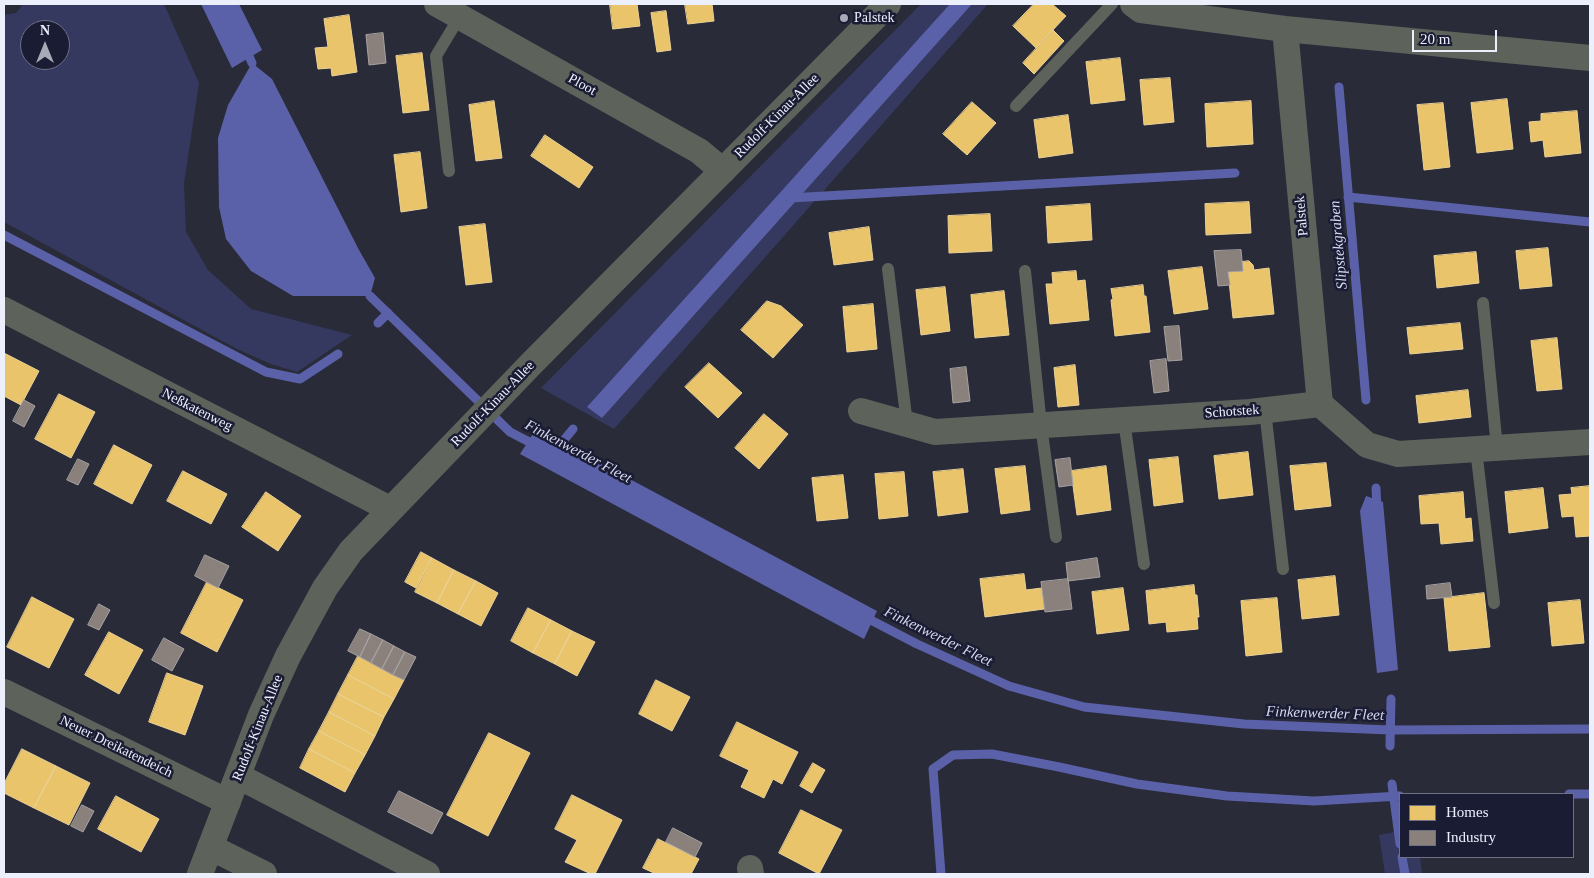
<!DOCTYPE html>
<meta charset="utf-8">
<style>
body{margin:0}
#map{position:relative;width:1594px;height:878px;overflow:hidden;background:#292b39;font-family:"Times New Roman",serif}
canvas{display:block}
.frame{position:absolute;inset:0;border:5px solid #eceffc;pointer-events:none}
.legend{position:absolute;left:1399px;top:793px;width:175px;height:65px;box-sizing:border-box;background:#1a1c34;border:1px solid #6e7084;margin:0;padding:6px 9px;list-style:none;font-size:15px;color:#eceffc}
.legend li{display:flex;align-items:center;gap:10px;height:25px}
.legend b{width:25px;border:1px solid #6e7084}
.north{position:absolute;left:20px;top:20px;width:50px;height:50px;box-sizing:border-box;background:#1a1c34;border:1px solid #6e7084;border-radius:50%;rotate:0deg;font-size:14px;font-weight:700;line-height:20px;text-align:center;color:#eceffc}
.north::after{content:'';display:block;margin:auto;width:18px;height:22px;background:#a8aab8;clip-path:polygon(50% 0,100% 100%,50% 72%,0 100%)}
.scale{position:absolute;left:1412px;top:30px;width:85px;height:22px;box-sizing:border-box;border:2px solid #eceffc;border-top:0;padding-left:6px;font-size:15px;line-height:18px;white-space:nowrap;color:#eceffc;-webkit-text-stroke:4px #1a1c34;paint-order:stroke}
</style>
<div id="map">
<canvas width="1594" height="878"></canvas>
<div class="frame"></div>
<ul class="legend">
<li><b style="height:14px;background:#e9c46a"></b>Homes</li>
<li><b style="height:14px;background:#8a817c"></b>Industry</li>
</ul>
<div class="north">N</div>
<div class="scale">20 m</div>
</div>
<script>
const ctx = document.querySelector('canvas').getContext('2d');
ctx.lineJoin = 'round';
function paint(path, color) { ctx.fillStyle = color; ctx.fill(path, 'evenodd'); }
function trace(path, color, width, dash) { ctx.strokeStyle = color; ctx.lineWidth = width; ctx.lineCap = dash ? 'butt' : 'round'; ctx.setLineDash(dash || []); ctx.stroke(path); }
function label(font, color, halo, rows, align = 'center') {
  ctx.font = font + ' "Times New Roman",serif'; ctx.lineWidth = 5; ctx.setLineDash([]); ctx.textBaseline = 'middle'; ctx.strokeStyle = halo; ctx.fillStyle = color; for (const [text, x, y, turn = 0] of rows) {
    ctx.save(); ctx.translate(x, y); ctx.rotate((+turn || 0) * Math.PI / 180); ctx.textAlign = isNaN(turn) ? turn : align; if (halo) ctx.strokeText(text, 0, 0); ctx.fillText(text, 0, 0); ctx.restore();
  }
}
const green = new Path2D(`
 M23 4H164L199 83 184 184 186 232 208 270 251 309 352 335 297 372 271 364 237 349 4 222V15L16 13ZM30 30H60V60H30Z
 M921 4H988L614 429 541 388Z
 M1400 831V857H1420L1422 874H1385L1379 835Z`);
const water = new Path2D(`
 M201 4H239L262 50 232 68Z
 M950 4H972L602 418 587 407Z
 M252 63 272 79 359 250 375 278 370 296H293L251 271 226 239 219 207 218 138 228 105Z
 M536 429 877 611 864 639 520 454Z
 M1366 496 1383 502 1398 670 1377 673 1360 511Z`);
const homes = new Path2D(`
 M610 4H637L640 26 613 29Z
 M685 4H712L714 21 688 24Z
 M1034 4H1052L1066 16 1036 48 1013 26Z
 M666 11 671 50 657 52 651 13Z
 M349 15 357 72 332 76 331 68 318 69 315 48 328 47 324 19Z
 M1053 30 1064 41 1034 74 1023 63Z
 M422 53 429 110 403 113 396 56Z
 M1120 58 1125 100 1091 104 1086 62Z
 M1170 78 1174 122 1144 125 1140 80Z
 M1507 99 1513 149 1477 153 1471 103Z
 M494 101 502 158 476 161 469 105Z
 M1251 101 1253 144 1207 147 1205 104Z
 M972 102 996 123 967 155 943 134Z
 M1443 103 1450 167 1424 170 1417 105Z
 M1577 111 1581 153 1545 157 1543 140 1531 142 1529 122 1541 121V114Z
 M1068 115 1073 153 1039 158 1034 120Z
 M545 135 593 167 579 188 531 156Z
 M420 152 427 208 401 212 394 155Z
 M1249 202 1251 233 1206 235 1205 204Z
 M1090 204 1092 240 1048 243 1046 207Z
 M990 214 992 251 949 253 948 216Z
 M485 224 492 282 466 285 459 227Z
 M869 227 873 260 834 265 829 233Z
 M1548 248 1552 286 1520 289 1516 251Z
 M1476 252 1479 283 1437 288 1434 256Z
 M1249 261 1253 265 1254 270 1269 268 1274 314 1233 318 1228 272 1243 271 1242 262Z
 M1202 267 1208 309 1174 314 1168 271Z
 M1076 271 1077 281 1085 280 1089 320 1050 324 1046 284H1053L1052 273Z
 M1143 285 1144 296H1146L1150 332 1115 336 1111 300 1113 299 1111 289Z
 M945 287 950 331 921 335 916 290Z
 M1004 291 1009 335 975 338 971 295Z
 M767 301 781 306 803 325 773 358 741 330Z
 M873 304 877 349 847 352 843 307Z
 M1460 323 1463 349 1410 354 1407 328Z
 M1557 338 1562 389 1537 391 1531 341Z
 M4 353 39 371 21 405 4 396Z
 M709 363 742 393 718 418 685 387Z
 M1075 365 1079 405 1058 407 1054 368Z
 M1468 390 1471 417 1419 423 1416 396Z
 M59 394 95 412 71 458 35 439Z
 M764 414 788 434 759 469 735 448Z
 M114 445 152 465 132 504 94 484Z
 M1248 452 1253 495 1219 499 1214 456Z
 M1178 457 1183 502 1154 506 1149 460Z
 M1326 463 1331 506 1295 510 1290 466Z
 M1025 466 1030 510 1001 514 995 469Z
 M1106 466 1111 510 1077 515 1071 471Z
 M963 469 968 512 938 516 933 472Z
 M183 471 227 494 211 524 167 501Z
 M904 472 908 516 879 519 875 474Z
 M843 475 848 518 817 521 812 478Z
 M1590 486V536L1576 537 1574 516 1562 517 1559 495 1572 494 1571 488Z
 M1543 488 1548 528 1509 533 1505 492Z
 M266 492 301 516 278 551 242 527Z
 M1463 492 1465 519 1471 518 1473 541 1441 544 1439 523 1421 524 1419 496Z
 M421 552 432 558 416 588 405 582Z
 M432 558 454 570 437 603 415 592Z
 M454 570 476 581 458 614 437 603Z
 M1024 574 1026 590 1042 588 1044 609 985 617 980 579Z
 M1335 576 1339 615 1302 619 1298 580Z
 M476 581 498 593 481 626 458 614Z
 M207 582 243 600 217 652 181 633Z
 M1194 585 1195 595H1197L1199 617H1197L1198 629 1167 632 1166 622 1149 624 1146 591Z
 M1123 588 1129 630 1097 634 1092 592Z
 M1484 593 1490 647 1449 651 1444 598Z
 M32 597 74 619 49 668 7 647Z
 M1277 598 1282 652 1246 656 1241 601Z
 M1580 600 1584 643 1552 646 1548 603Z
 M528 608 551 620 533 653 511 641Z
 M551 620 572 631 555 664 533 653Z
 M572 631 595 642 577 676 555 664Z
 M109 632 143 650 119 694 85 675Z
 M358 656 404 680 394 699 348 675Z
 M167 673 203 686 185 735 149 722Z
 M348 675 394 699 384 717 338 694Z
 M656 680 690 697 672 731 639 714Z
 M338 694 384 717 375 736 329 712Z
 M329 712 375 736 365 755 319 731Z
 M737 722 798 752 782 784 773 779 764 798 741 787 749 770 720 756Z
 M319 731 365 755 355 773 309 749Z
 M489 733 530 753 488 836 447 815Z
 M22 749 56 766 34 808 4 793V784Z
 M309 749 355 773 345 792 300 768Z
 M813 763 825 770 812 793 800 786Z
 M56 766 90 783 69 825 34 808Z
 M572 795 622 820 595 874H591L565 862 577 840 555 829Z
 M116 796 159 819 141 852 98 829Z
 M801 810 842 830 819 874 779 853Z
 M658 839 699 859 691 874H656L643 868Z`);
const industry = new Path2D(`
 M383 33 386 63 369 65 366 35Z
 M1241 250 1243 271 1228 272 1230 285 1218 286 1214 251Z
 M1179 326 1182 360 1168 361 1164 327Z
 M1166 359 1169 391 1154 393 1150 361Z
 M966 367 970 401 953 403 950 369Z
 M24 400 35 406 24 427 13 421Z
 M1070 458 1073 485 1059 487 1055 460Z
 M78 459 89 464 78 485 67 480Z
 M205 555 229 566 218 588 195 576Z
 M1097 558 1100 577 1068 581 1066 563Z
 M1068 579 1072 609 1045 612 1041 582Z
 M1450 583 1452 597 1427 599 1426 586Z
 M99 604 110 610 99 630 88 625Z
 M360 629 371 634 360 657 348 651Z
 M371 634 383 640 371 663 360 657Z
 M164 638 184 649 172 671 152 660Z
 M383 640 394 646 382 669 371 663Z
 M394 646 405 652 393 675 382 669Z
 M405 652 416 657 404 680 393 675Z
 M399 791 443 813 432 834 388 812Z
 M82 805 94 811 83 832 71 826Z
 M673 828 702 843 695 857 666 842Z`);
const stream = new Path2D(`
 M245 47 252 63
 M1339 87 1366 400
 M1348 197 1590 222
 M789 198 1235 173
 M4 235 266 372 300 379 338 354
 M370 296 510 432 537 446
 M378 323 388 313
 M554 452 573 429
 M1376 488 1377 510
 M863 616 917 644 1009 686 1084 707 1244 724 1390 730 1590 729
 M1390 746 1391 699
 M1392 784 1400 844
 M1569 794H1590
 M1402 857 1405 874
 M941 874 933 769 953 755 992 754 1059 767 1137 784 1227 796 1314 801 1400 796`);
const service = new Path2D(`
 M1016 106 1112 4
 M449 171 436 56 460 16
 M888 269 907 424
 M1025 271 1041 425 1056 537
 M1483 303 1497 448
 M1265 410 1283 569
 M1124 420 1144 564
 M1476 449 1494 603`);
const minor = new Path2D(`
 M437 4 699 151 723 171
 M1133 4 1141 10 1285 29 1590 58
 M1285 29 1320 404
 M4 310 390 509
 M861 411 935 432 1250 412 1320 404 1367 445 1398 454 1590 442
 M4 692 228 802
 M238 776 427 874
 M210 847 264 874
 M750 868 751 874
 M200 874 261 715 288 656 325 588 351 551 532 363 888 4`);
const markers = [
 [844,18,5,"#a8aab8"]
];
const poiNames = [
 ["Palstek",854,18]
];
const streetNames = [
 ["Ploot",582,85,29],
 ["Rudolf-Kinau-Allee",777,116,-45],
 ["Palstek",1302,216,-95],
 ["Rudolf-Kinau-Allee",493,404,-46],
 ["Neßkatenweg",197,410,27],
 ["Schotstek",1232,412,-4],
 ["Rudolf-Kinau-Allee",258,728,-68],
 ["Neuer Dreikatendeich",116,747,26]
];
const waterNames = [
 ["Slipstekgraben",1339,245,-95],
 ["Finkenwerder Fleet",578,452,28],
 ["Finkenwerder Fleet",938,637,26],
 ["Finkenwerder Fleet",1325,714,2]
];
paint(green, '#35395f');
paint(water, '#5b61a8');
paint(homes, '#e9c46a');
trace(homes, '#ead196', 1);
paint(industry, '#8a817c');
trace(industry, '#a7a2a2', 1);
trace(stream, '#5b61a8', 9);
trace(service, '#5d635a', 12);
trace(minor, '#5d635a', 26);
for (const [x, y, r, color] of markers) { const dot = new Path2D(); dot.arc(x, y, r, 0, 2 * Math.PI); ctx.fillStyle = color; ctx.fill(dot); trace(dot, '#1a1c34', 2); }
label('14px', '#eceffc', '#1a1c34', poiNames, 'left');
label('14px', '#eceffc', '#1a1c34', streetNames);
label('italic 15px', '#d5d9ef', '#1a1c34', waterNames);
</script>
